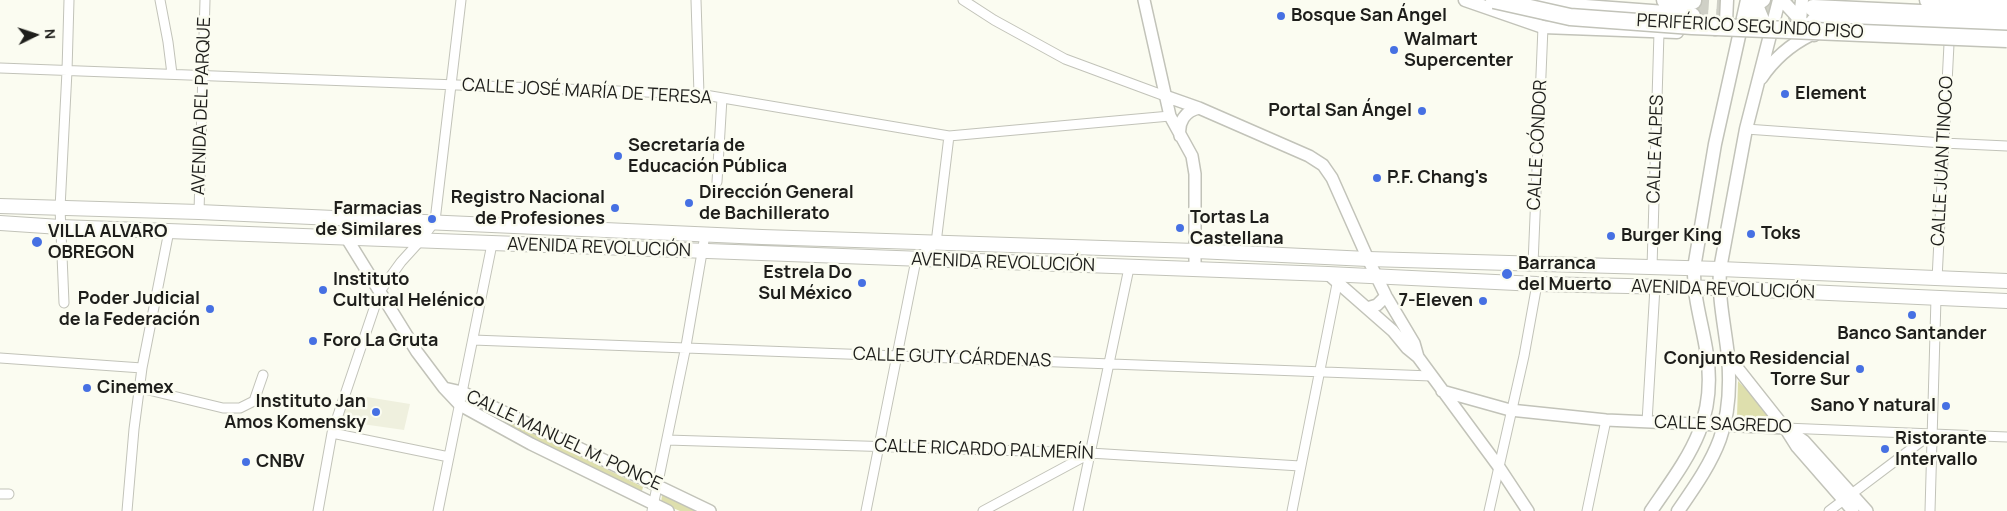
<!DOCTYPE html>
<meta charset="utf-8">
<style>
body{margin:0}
#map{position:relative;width:2007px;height:511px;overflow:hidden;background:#fbfcf1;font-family:Manrope,sans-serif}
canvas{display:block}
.north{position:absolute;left:10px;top:10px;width:50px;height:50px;-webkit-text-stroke:4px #fbfcf1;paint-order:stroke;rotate:86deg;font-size:14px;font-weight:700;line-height:20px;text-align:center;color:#1e1e1b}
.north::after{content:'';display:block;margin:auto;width:18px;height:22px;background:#1e1e1b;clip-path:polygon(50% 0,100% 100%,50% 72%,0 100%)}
</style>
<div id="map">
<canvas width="2007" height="511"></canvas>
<div class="north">N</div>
</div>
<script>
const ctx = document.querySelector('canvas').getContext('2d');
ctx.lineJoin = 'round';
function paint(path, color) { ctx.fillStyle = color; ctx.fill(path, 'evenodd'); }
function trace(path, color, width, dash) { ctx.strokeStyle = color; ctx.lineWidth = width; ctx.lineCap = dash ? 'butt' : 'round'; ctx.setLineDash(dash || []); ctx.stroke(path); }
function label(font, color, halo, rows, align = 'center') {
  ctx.font = font + ' Manrope,sans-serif'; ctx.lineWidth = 5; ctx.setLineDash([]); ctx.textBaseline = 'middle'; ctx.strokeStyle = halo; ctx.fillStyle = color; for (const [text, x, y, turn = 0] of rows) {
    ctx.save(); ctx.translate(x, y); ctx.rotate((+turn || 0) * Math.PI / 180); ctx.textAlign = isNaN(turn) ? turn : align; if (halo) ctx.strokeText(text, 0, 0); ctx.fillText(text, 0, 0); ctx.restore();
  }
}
const built = new Path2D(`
 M348 394 410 404 404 430 341 421Z`);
const green = new Path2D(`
 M1738 381 1775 418H1737Z
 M471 403 643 487 641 495 496 420Z
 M662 495 698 511H680L661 503Z`);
const motorwayTunnel = new Path2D(`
 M1693 1 1793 7
 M1692 16 1814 22`);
const minor = new Path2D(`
 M160 0 168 42 172 74
 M696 0 699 94
 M963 0 994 20 1065 59 1165 96
 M0 68 699 94 949 136 1170 116
 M1746 129 1943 143 2007 146
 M717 182 722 98
 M199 212 205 0
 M1533 264 1543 27
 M1652 267 1659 32
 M1937 279 1949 44
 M64 303 60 208 67 71 69 0
 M473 340C792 349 1111 367 1431 376
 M0 358 142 368
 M140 388 223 408H240L254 401 263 375
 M1647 422 1655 287
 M1785 428 2007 437
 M332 433 449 457
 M667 440 1090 453 1300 466
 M0 494H9
 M127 511 134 429 142 368 169 231
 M318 511 332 433 380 291 401 262 421 240 435 221 461 0
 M438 511 492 244
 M652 511 686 346 705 235
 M866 511 916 260 936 243 949 136
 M983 511 1089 454
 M1078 511 1129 268
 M1292 511 1337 284
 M1489 511 1524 356 1537 284
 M1587 511 1606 420
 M1829 511 1931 434
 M1930 511 1936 298`);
const tertiary = new Path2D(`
 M1144 0 1170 116 1192 156 1195 174V270
 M1165 96 1199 108 1309 156 1323 165 1332 178 1368 259 1386 296 1414 343 1418 357 1499 467 1528 511
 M1180 136C1178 122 1185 111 1199 108
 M346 237 417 352 444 388 460 405 531 444 668 511
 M1328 274 1393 331 1407 348 1418 357
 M1367 308 1377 305 1386 296
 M1728 356 1785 428 1797 447 1853 511
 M444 388 462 392 710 511
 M1442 391 1510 410 1606 420 1785 428
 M1790 431 1804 441 1867 511`);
const secondary = new Path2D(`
 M1465 0 1543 27 1677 32
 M1782 0 1814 35
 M1753 1 1757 5 1769 34
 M1800 20 1802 0
 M1746 24 1757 5 1764 0
 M1715 29 1726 22 1727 0
 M1761 78C1774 59 1790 45 1810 35
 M1651 511C1687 458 1717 423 1707 355 1703 326 1693 298 1694 268L1715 144 1747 0
 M1678 511C1717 455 1734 427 1728 356 1725 327 1718 299 1720 269L1746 129 1779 0`);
const primary = new Path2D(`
 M0 206 199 212 762 237 1196 251 1368 259 1720 269 2007 281
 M0 223 60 227 1328 274 1537 284 1718 288 2007 301`);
const motorway = new Path2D(`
 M1538 0 1572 7 1692 16
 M1665 0 1693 1
 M1928 0 2007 3
 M1813 8 2007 17
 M1814 22 2007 30`);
const motorwayBridge = new Path2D(`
 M1494 0 1570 17 1692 26 2007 39`);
const markers = [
 [1281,16,5,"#4670e3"],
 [1394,50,5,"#4670e3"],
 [1785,94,5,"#4670e3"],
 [1422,111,5,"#4670e3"],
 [618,156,5,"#4670e3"],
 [1377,178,5,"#4670e3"],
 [689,203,5,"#4670e3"],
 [615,208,5,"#4670e3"],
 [432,219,5,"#4670e3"],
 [1180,228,5,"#4670e3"],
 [1751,234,5,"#4670e3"],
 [1611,236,5,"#4670e3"],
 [37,242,6,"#4670e3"],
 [1507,274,6,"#4670e3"],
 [862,283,5,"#4670e3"],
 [323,290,5,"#4670e3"],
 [1483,301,5,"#4670e3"],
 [210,309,5,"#4670e3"],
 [1912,315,5,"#4670e3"],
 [313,341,5,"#4670e3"],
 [1860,369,5,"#4670e3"],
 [87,388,5,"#4670e3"],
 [1946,406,5,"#4670e3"],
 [376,412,5,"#4670e3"],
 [1885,449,5,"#4670e3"],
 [246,462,5,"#4670e3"]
];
const poiNames = [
 ["Bosque San Ángel",1291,16],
 ["Walmart",1404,40],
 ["Supercenter",1404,61],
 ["Element",1795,94],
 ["Portal San Ángel",1412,111,"right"],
 ["Secretaría de",628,146],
 ["Educación Pública",628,167],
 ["P.F. Chang's",1387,178],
 ["Dirección General",699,193],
 ["de Bachillerato",699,214],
 ["Registro Nacional",605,198,"right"],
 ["de Profesiones",605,219,"right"],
 ["Farmacias",422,209,"right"],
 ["de Similares",422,230,"right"],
 ["Tortas La",1190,218],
 ["Castellana",1190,239],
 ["VILLA ALVARO",48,232],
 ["OBREGON",48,253],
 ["Toks",1761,234],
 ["Burger King",1621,236],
 ["Barranca",1518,264],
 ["del Muerto",1518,285],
 ["Estrela Do",852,273,"right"],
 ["Sul México",852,294,"right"],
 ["Instituto",333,280],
 ["Cultural Helénico",333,301],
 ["Poder Judicial",200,299,"right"],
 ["de la Federación",200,320,"right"],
 ["7-Eleven",1473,301,"right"],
 ["Banco Santander",1912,334,"center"],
 ["Foro La Gruta",323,341],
 ["Conjunto Residencial",1850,359,"right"],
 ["Torre Sur",1850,380,"right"],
 ["Cinemex",97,388],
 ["Instituto Jan",366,402,"right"],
 ["Amos Komensky",366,423,"right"],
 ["Sano Y natural",1936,406,"right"],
 ["Ristorante",1895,439],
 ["Intervallo",1895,460],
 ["CNBV",256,462]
];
const streetNames = [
 ["PERIFÉRICO SEGUNDO PISO",1750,27,3],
 ["CALLE JOSÉ MARÍA DE TERESA",587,92,3],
 ["AVENIDA DEL PARQUE",202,106,-88],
 ["CALLE CÓNDOR",1538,145,-87],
 ["CALLE ALPES",1656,149,-88],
 ["CALLE JUAN TINOCO",1943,161,-87],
 ["AVENIDA REVOLUCIÓN",599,248,2],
 ["AVENIDA REVOLUCIÓN",1003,263,2],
 ["AVENIDA REVOLUCIÓN",1723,290,2],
 ["CALLE GUTY CÁRDENAS",952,358,2],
 ["CALLE SAGREDO",1723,425,2],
 ["CALLE MANUEL M. PONCE",564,441,25],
 ["CALLE RICARDO PALMERÍN",984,450,2]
];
paint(built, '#eff0de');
paint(green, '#dedfad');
trace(motorwayTunnel, '#cfd0c6', 16, [16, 8]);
trace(minor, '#c2c3b9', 11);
trace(tertiary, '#c2c3b9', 14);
trace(secondary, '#c2c3b9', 15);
trace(primary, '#c2c3b9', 16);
trace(motorway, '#c2c3b9', 19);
trace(minor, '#fff', 9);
trace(tertiary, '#fff', 11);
trace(secondary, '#fff', 12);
trace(primary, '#fff', 14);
trace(motorway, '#fff', 16);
trace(motorwayBridge, '#c2c3b9', 19, []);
trace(motorwayBridge, '#fff', 16);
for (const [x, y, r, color] of markers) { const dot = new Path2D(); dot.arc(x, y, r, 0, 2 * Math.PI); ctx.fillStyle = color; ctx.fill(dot); trace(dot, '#fbfcf1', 2); }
label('bold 18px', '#1e1e1b', '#fbfcf1', poiNames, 'left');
label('18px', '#1e1e1b', '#fbfcf1', streetNames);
</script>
